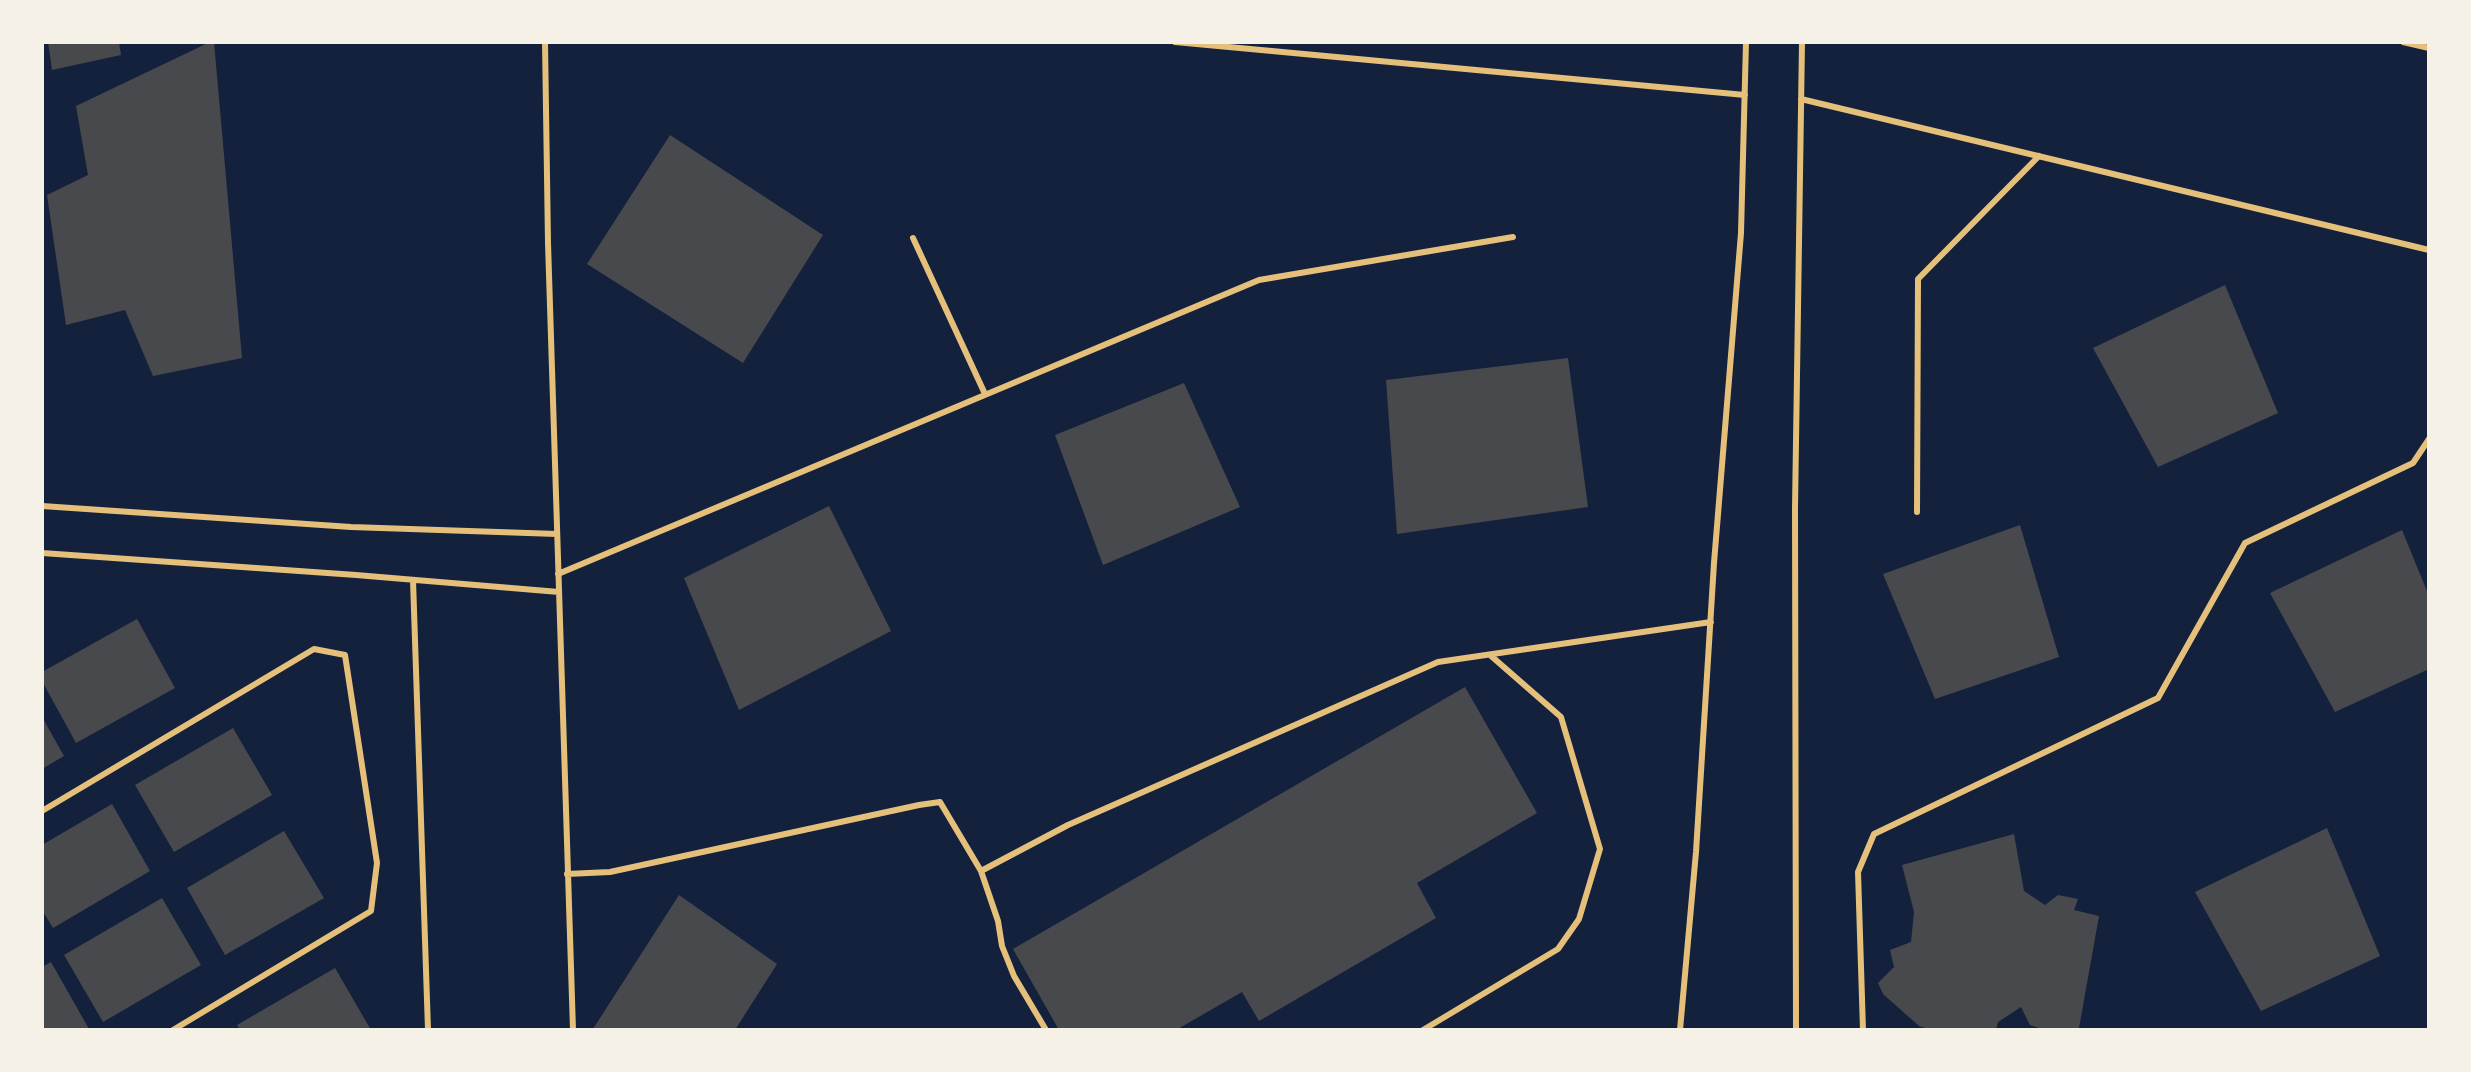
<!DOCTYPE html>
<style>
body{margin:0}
#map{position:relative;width:2471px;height:1072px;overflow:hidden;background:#14213d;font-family:"Source Sans 3",sans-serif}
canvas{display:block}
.frame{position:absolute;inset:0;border:44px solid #f6f1e7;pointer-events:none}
</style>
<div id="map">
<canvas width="2471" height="1072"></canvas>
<div class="frame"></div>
</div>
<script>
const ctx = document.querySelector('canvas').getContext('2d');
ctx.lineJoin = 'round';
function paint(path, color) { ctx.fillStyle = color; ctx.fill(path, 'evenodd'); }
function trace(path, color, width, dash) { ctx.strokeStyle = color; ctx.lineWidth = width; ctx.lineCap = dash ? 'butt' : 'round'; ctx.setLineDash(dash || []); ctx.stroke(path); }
const building = new Path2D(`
 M48 42H119L121 55 52 70Z
 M210 42H214L242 358 153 376 125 310 66 325 47 195 88 175 76 106Z
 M670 135 823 235 743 363 587 264Z
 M2225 285 2278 413 2158 467 2093 348Z
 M1568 358 1588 507 1397 534 1386 380Z
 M1184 383 1240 507 1103 565 1055 435Z
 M829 506 891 631 739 710 684 578Z
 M2020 525 2059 657 1935 699 1883 574Z
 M2402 530 2429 596V669L2335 712 2270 593Z
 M137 619 175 688 76 743 42 681V672Z
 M1465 687 1537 813 1417 883 1436 918 1259 1021 1242 992 1176 1030H1059L1013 949Z
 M42 717 64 756 42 769Z
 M233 728 272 795 174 852 135 785Z
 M112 804 150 871 53 928 42 910V845Z
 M2327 828 2380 956 2261 1011 2195 892Z
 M284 831 324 898 225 955 187 888Z
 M2014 834 2024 891 2045 905 2058 895 2078 899 2074 910 2099 916 2079 1028 2045 1030 2030 1025 2021 1007 1998 1022 1996 1030H1932L1919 1026 1883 994 1878 983 1894 967 1890 950 1911 942 1914 912 1902 865Z
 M679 895 777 964 735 1030H595L593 1029Z
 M162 898 201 965 103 1022 64 955Z
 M51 962 89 1029 88 1030H42V967Z
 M335 968 371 1030H240L237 1025Z`);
const minor = new Path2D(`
 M545 42 548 243 573 1030
 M1175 42 1745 95
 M2403 42 2429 48
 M1801 99 2429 250
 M913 238 985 394
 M42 506 351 527 557 534
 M1917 512 1918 279 2039 156
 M42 553 356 575 559 592
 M558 574 1259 280 1513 237
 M413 580 428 1030
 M42 811 314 649 345 655 377 863 371 911 173 1030
 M981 871 998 921 1002 946 1014 976 1046 1030
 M567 874 610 872 919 805 940 802 981 871 1068 825 1438 662 1711 622
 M1423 1030 1558 949 1579 919 1600 849 1561 717 1490 655
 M1680 1030 1696 852 1714 563 1741 233 1746 42
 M1796 1030 1795 508 1802 42
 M1863 1030 1858 872 1874 834 2158 698 2245 543 2413 463 2429 439`);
paint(building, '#48494c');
trace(minor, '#e5c07b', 6);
</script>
